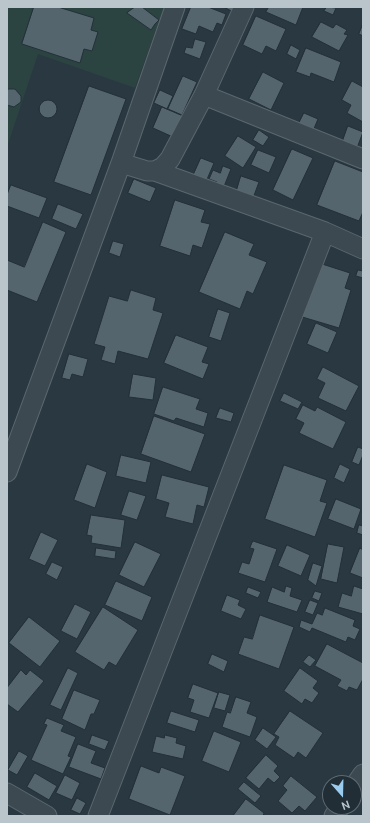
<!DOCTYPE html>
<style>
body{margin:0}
#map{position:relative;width:370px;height:823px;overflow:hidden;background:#293841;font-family:Ubuntu,sans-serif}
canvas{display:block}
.frame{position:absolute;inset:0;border:8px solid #bac4cb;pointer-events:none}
.north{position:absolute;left:322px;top:775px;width:40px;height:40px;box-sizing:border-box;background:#222e36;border:1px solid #5f6a72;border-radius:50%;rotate:160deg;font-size:11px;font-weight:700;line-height:16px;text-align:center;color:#bac4cb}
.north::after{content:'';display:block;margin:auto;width:14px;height:18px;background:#9accf0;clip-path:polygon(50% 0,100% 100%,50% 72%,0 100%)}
</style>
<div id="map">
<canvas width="370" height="823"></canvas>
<div class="frame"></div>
<div class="north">N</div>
</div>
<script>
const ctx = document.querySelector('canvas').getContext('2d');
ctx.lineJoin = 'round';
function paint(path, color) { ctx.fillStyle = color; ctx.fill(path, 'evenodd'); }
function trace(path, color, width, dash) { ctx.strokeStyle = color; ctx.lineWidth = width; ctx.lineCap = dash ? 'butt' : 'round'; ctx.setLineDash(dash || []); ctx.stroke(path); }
const green = new Path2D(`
 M7 7H164L135 88 38 54 7 147Z`);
const building = new Path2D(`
 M34 7H58L94 18 91 30 98 32 92 51 84 49 80 63 22 44Z
 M135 7H142L159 20 155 24 151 30 127 13Z
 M191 7H208L226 14 222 25 217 23 213 32 199 26 196 34 182 29Z
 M224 7H236L234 12Z
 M269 7H303L296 25 266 12Z
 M327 7 336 8 333 15 324 11Z
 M256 16 286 29 276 51 266 46 262 54 243 45Z
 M321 22 333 28 336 24 347 30 344 34 348 35 339 51 312 37Z
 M363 24V36L359 34Z
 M195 39 206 42 200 59 184 53 186 47 192 48Z
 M291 45 300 50 296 59 287 54Z
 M306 48 341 62 334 82 311 73 310 77 296 72Z
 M263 72 284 83 271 110 249 99Z
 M183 76 197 82 182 115 168 109Z
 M352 81 363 87V122L347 113 351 105 342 100Z
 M89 86 126 99 91 195 54 182Z
 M9 89H15L21 96V102L14 107 7 105V90Z
 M160 90 173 96 167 109 154 103Z
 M39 109a9 9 0 1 1 18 0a9 9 0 1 1-18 0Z
 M162 107 183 116 173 137 153 128Z
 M304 113 318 119 313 131 298 125Z
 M348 126 363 132 357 148 342 143Z
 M259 130 269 137 263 146 253 140Z
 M238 136 256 147 243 168 225 156Z
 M292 149 313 158 293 200 273 190Z
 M258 150 276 157 269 173 251 165Z
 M201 158 214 163 205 184 192 178Z
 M335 161 363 172V212L359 221 317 205Z
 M223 166 231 169 223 189 215 186 217 182 209 179 213 170 220 173Z
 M241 176 259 182 252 201 235 196Z
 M134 179 156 188 150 202 128 193Z
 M11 185 47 198 39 218 7 206V195Z
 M175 200 205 210 201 222 210 224 202 248 193 245 190 256 160 246Z
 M58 204 83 214 76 229 52 219Z
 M43 222 66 232 37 302 7 290V260L24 267Z
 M225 232 254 244 249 255 267 262 253 294 247 291 240 309 199 292Z
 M113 241 124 244 120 257 109 253Z
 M316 262 350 273 345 288 351 290 339 328 299 316Z
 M358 270 363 271V278L356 276Z
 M131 290 156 298 153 310 163 313 148 359 118 351 115 364 101 360 105 347 94 344 109 296 127 301Z
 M218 309 230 313 221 341 209 337Z
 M316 323 337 332 328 353 307 344Z
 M176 335 208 347 202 362 209 364 203 379 164 363Z
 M69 354 88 359 83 377 72 374 70 380 62 378Z
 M323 367 359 386 346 411 318 398 325 383 317 379Z
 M133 374 156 378 153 400 129 397Z
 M163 387 200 399 196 409 208 413 204 427 176 418 174 421 154 414Z
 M284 393 302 402 298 409 280 401Z
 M303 405 315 411 317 407 346 422 333 449 299 433 304 423 296 419Z
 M220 408 234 413 231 422 216 418Z
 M154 416 205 434 191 472 141 454Z
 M358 447 363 449V455L359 465 352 462Z
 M121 455 151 462 146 483 116 476Z
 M87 464 107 472 95 508 74 500Z
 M340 464 350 469 344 483 334 478Z
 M284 465 327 480 320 501 327 503 315 537 265 519Z
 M162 475 209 487 204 507 197 505 193 524 165 517 169 503 156 499Z
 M129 491 146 496 137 520 121 515Z
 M336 499 361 509 354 529 328 519Z
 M91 515 125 520 121 548 91 543 92 536 87 535Z
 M359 525 363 526V535L357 533Z
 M41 532 58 540 45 566 29 559Z
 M253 541 277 549 265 582 238 573 242 562 249 564 254 549 250 548Z
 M135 542 161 554 144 587 119 575Z
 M328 544 344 547 337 583 321 579Z
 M287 545 310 555 301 576 278 566Z
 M96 548 116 551 115 559 95 556Z
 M360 548 363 550V578L350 573Z
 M52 562 63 567 57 580 46 574Z
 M313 563 322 566 316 586 308 580Z
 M116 581 152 597 142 621 105 605Z
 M286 586 292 588 290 596 302 600 297 612 267 602 272 587 284 592Z
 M354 586 363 589V614L338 607 342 593 351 596Z
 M248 587 261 592 258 598 246 593Z
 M315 591 322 593 319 601 312 598Z
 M227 595 240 600 238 605 246 609 241 619 221 611Z
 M310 600 318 603 313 615 305 612Z
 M75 604 91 612 77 639 61 631Z
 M103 607 138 630 116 666 109 662 104 670 75 652Z
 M325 608 355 620 353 626 360 629 355 640 348 637 346 642 312 628 310 632 299 627 301 620 312 624 317 613 322 615Z
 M260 615 294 627 279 669 238 654 244 637 252 639Z
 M29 617 60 641 40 667 9 643Z
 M327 644 363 663V679L357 690 349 687 347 691 337 686 341 680 315 666Z
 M212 654 228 661 224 672 208 664Z
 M309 655 316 660 310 667 303 662Z
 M68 668 78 673 61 710 50 705Z
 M300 668 318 681 313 688 319 693 312 703 305 699 302 704 284 691Z
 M21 670 26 675 30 670 44 681 18 712 7 704V688Z
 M193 684 218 693 209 718 190 712 194 700 188 698Z
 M74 690 100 700 94 714H91L85 730 62 719Z
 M219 692 230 695 225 711 214 708Z
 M236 697 251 702 247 713 257 717 250 737 222 727 227 712 230 713Z
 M171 711 199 720 195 732 167 723Z
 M290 711 323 733 306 758 298 752 294 758 275 745 279 737 274 734Z
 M47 718 64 725 61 731 76 737 68 756 71 757 63 774 31 760 47 725 44 724Z
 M263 728 276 737 267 749 255 740Z
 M214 731 241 742 229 772 202 761Z
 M92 735 109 741 105 750 89 744Z
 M165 735 177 738 176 743 186 746 183 759 152 752 156 736 164 738Z
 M78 744 96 751 91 763 105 768 101 779 69 767Z
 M19 751 28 756 17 775 8 770Z
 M266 755 278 766 274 771 280 777 274 783 268 778 259 789 246 778Z
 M141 766 159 773 161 767 185 776 170 815 129 799Z
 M35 773 57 786 49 800 27 787Z
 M65 775 80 783 72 800 56 793Z
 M291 776 317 797 305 811 299 806 292 813 278 801 287 790 283 786Z
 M244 782 261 796 255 803 238 789Z
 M77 798 86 803 80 814 71 810Z
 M246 799 264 813 263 816H233Z`);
const minor = new Path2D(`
 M204 95 363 159
 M121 163 175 7
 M155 171 163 167 170 159 204 95 244 7
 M7 472 121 163 147 171H155L325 232 363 249
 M354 787 363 774
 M7 793 47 816
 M98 816 325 232
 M334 816 340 807`);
paint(green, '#2c4441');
paint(building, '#55656d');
trace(building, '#243038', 1);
trace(minor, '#5b676e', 21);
trace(minor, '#3d4951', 19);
</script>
